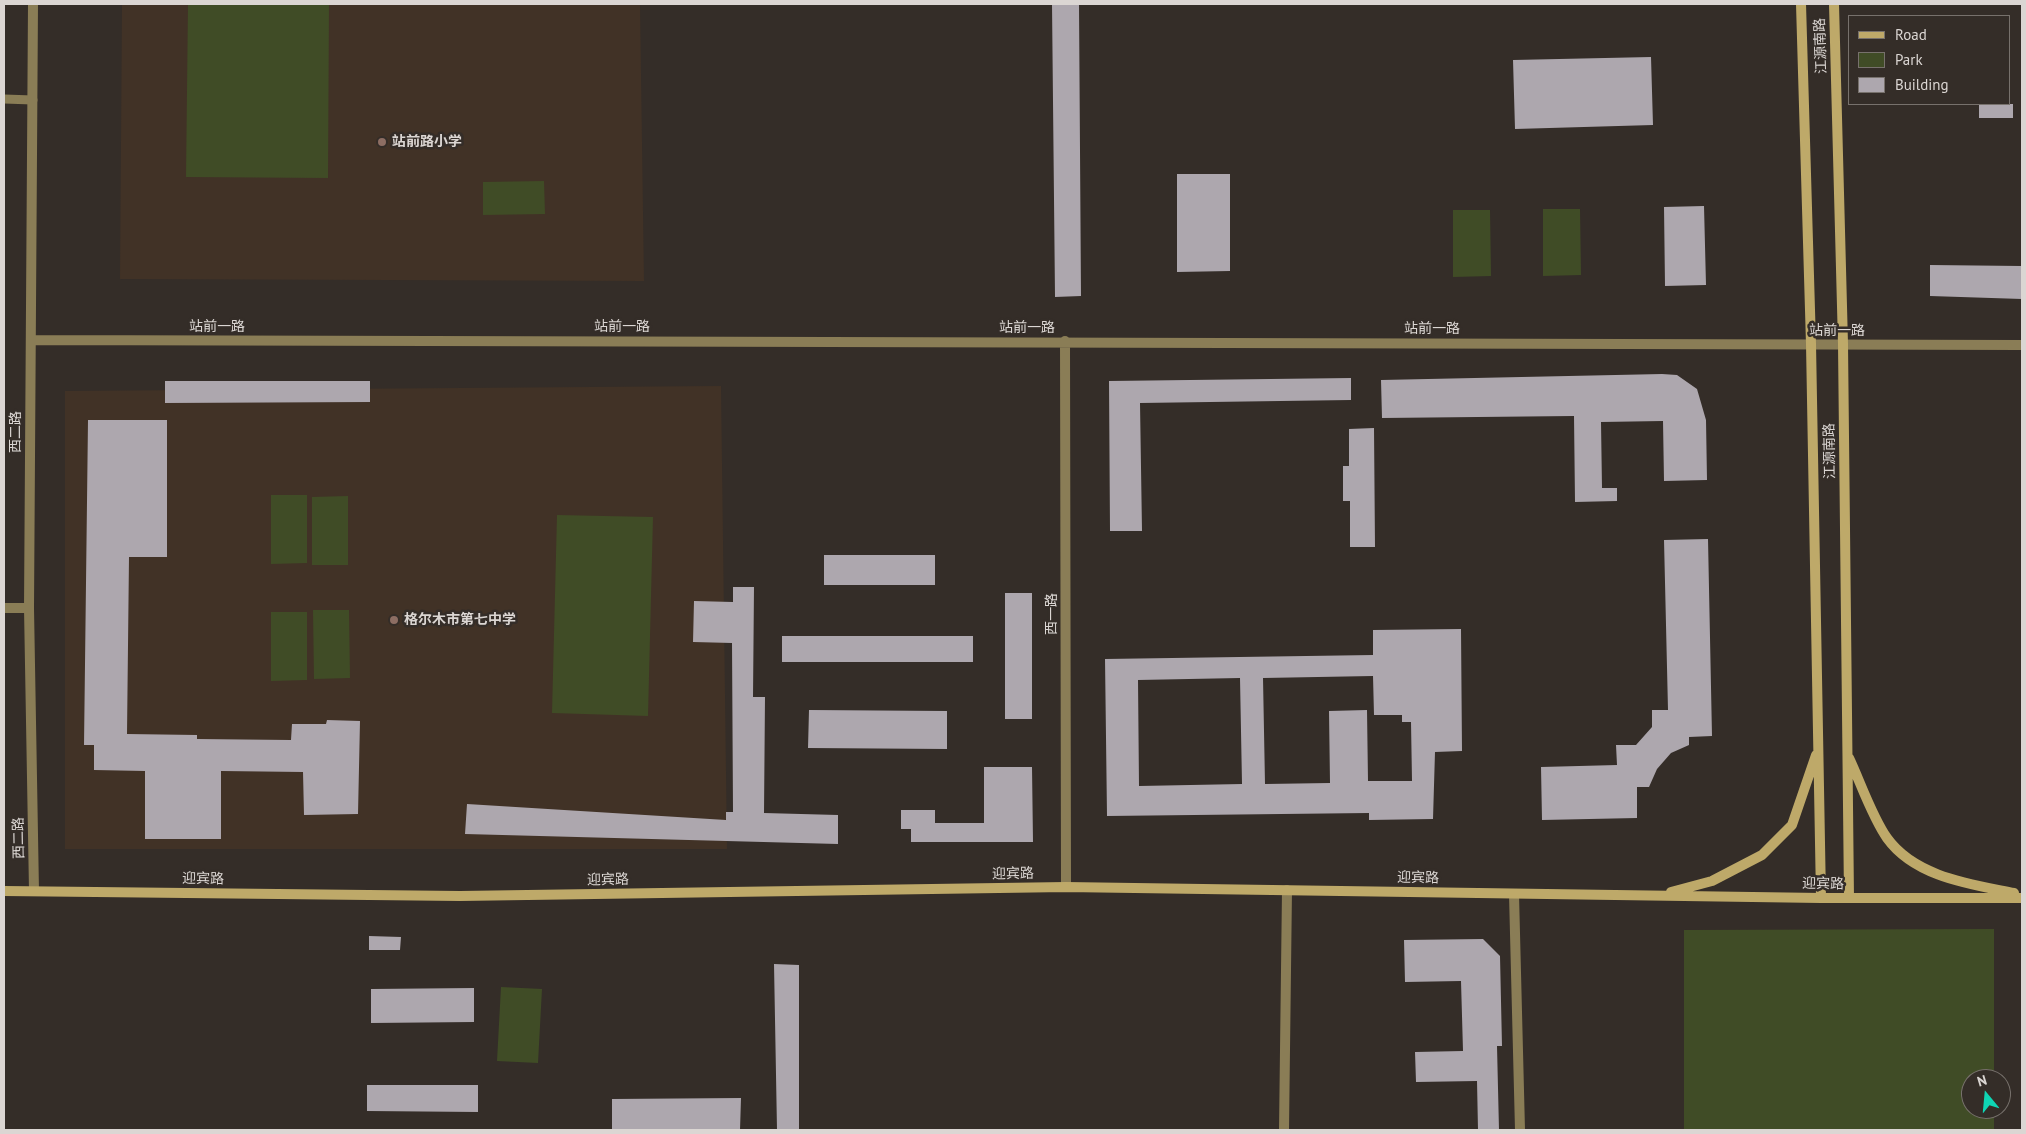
<!DOCTYPE html>
<meta charset="utf-8">
<style>
body{margin:0}
#map{position:relative;width:2026px;height:1134px;overflow:hidden;background:#342d28;font-family:"PT Sans",sans-serif}
canvas{display:block}
.frame{position:absolute;inset:0;border:5px solid #dbd6d3;pointer-events:none}
.legend{position:absolute;left:1848px;top:15px;width:162px;height:90px;box-sizing:border-box;background:#342d28;border:1px solid #77716c;margin:0;padding:6px 9px;list-style:none;font-size:15px;color:#dbd6d3}
.legend li{display:flex;align-items:center;gap:10px;height:25px}
.legend b{width:25px;border:1px solid #77716c}
.north{position:absolute;left:1961px;top:1069px;width:50px;height:50px;box-sizing:border-box;background:#342d28;border:1px solid #77716c;border-radius:50%;rotate:343deg;font-size:14px;font-weight:700;line-height:20px;text-align:center;color:#dbd6d3}
.north::after{content:'';display:block;margin:auto;width:18px;height:22px;background:#0fd5b4;clip-path:polygon(50% 0,100% 100%,50% 72%,0 100%)}
</style>
<div id="map">
<canvas width="2026" height="1134"></canvas>
<div class="frame"></div>
<ul class="legend">
<li><b style="height:6px;background:#bea969"></b>Road</li>
<li><b style="height:14px;background:#404c26"></b>Park</li>
<li><b style="height:14px;background:#ada7ae"></b>Building</li>
</ul>
<div class="north">N</div>
</div>
<script>
const ctx = document.querySelector('canvas').getContext('2d');
ctx.lineJoin = 'round';
function paint(path, color) { ctx.fillStyle = color; ctx.fill(path, 'evenodd'); }
function trace(path, color, width, dash) { ctx.strokeStyle = color; ctx.lineWidth = width; ctx.lineCap = dash ? 'butt' : 'round'; ctx.setLineDash(dash || []); ctx.stroke(path); }
function label(font, color, halo, rows, align = 'center') {
  ctx.font = font + ' "PT Sans","Noto Sans SC",sans-serif'; ctx.lineWidth = 5; ctx.setLineDash([]); ctx.textBaseline = 'middle'; ctx.strokeStyle = halo; ctx.fillStyle = color; for (const [text, x, y, turn = 0] of rows) {
    ctx.save(); ctx.translate(x, y); ctx.rotate((+turn || 0) * Math.PI / 180); ctx.textAlign = isNaN(turn) ? turn : align; if (halo) ctx.strokeText(text, 0, 0); ctx.fillText(text, 0, 0); ctx.restore();
  }
}
const education = new Path2D(`
 M122 4H640L644 281 120 279Z
 M721 386 727 849H65V391Z`);
const green = new Path2D(`
 M188 4H329L328 178 186 177Z
 M544 181 545 214 483 215V182Z
 M1543 209H1580L1581 275 1543 276Z
 M1453 210H1490L1491 276 1453 277Z
 M271 495H307V563L271 564Z
 M348 496V565H312V497Z
 M557 515 653 517 648 716 552 713Z
 M313 610H349L350 678 314 679Z
 M271 612H307V680L271 681Z
 M1994 929V1079H1971V1109H1994V1130H1684V930Z
 M501 987 542 989 538 1063 497 1061Z`);
const building = new Path2D(`
 M1052 4H1079L1081 296 1055 297Z
 M1651 57 1653 125 1515 129 1513 60Z
 M1979 104H2013V118H1979Z
 M1177 174H1230V271L1177 272Z
 M1704 206 1706 285 1665 286 1664 207Z
 M1930 265 2022 266V299L1930 296Z
 M1662 374 1677 375 1697 389 1706 420 1707 480 1664 481 1663 421 1601 422 1602 488H1617V501L1575 502 1574 416 1382 418 1381 380Z
 M1351 378V400L1140 403 1142 531H1110L1109 381Z
 M165 381H370V402L165 403Z
 M88 420H167V557H129L127 734 197 735V739L291 740 292 724H326L327 720 360 721 358 814 304 815 303 772 221 771V839H145V771L94 770V745H84Z
 M1374 428 1375 547H1350V501H1343V466H1349V429Z
 M1708 539 1712 736 1689 737V745L1671 753 1657 769 1649 787H1637V818L1542 820 1541 767 1617 765 1616 745H1636L1652 727V710H1668L1664 540Z
 M824 555H935V585H824Z
 M733 587H754L753 697H765L764 813 838 815V844L465 834 467 804 726 820V812H733L732 643 693 642 694 601 733 602Z
 M1005 593H1032V719H1005Z
 M1461 629 1462 751 1435 752 1433 819 1369 820V813L1107 816 1105 659 1373 655V630ZM1373 676 1374 715H1402V722H1411L1412 781H1368L1367 710 1329 711 1330 783 1265 784 1263 678ZM1240 678 1242 784 1139 786 1138 680Z
 M782 636H973V662H782Z
 M809 710 947 711V749L808 748Z
 M984 767H1032L1033 842H911V829H901V810H935V823H984Z
 M369 936 401 937 400 950H369Z
 M1483 939 1500 956 1502 1046H1497L1499 1130H1478L1477 1081 1416 1082 1415 1052 1463 1051 1461 981 1405 982 1404 940Z
 M774 964 799 965V1130H777Z
 M474 988V1022L371 1023V989Z
 M367 1085H478V1112L367 1111Z
 M741 1098 740 1130H612V1099Z`);
const lane = new Path2D(`
 M4 99 33 100`);
const street = new Path2D(`
 M33 4 29 608 34 891
 M31 340 2022 345
 M1065 341 1066 887
 M4 608H29
 M1514 894 1520 1130
 M1284 1130 1287 890`);
const secondary = new Path2D(`
 M1801 4 1811 344 1821 898
 M1834 4 1843 344 1849 898
 M1849 758C1860 781 1872 817 1887 838 1915 877 1970 884 2014 893
 M4 891 460 896 1066 887 1821 898H2022
 M1671 892 1712 881 1762 855 1792 825 1816 755`);
const markers = [
 [382,142,5,"#8d6e63"],
 [394,620,5,"#8d6e63"]
];
const streetNames = [
 ["江源南路",1821,46,-92],
 ["站前一路",217,327],
 ["站前一路",622,327],
 ["站前一路",1027,328],
 ["站前一路",1432,329],
 ["站前一路",1837,331],
 ["西二路",16,432,-90],
 ["江源南路",1830,451,-91],
 ["西一路",1052,614,-90],
 ["西二路",19,838,-91],
 ["迎宾路",1013,874,-1],
 ["迎宾路",1418,878,1],
 ["迎宾路",203,879,1],
 ["迎宾路",608,880,-1],
 ["迎宾路",1823,884,1]
];
const poiNames = [
 ["站前路小学",392,142],
 ["格尔木市第七中学",404,620]
];
paint(education, '#413226');
paint(green, '#404c26');
paint(building, '#ada7ae');
trace(lane, '#8a7d56', 9);
trace(street, '#8a7d56', 10);
trace(secondary, '#bea969', 10);
for (const [x, y, r, color] of markers) { const dot = new Path2D(); dot.arc(x, y, r, 0, 2 * Math.PI); ctx.fillStyle = color; ctx.fill(dot); trace(dot, '#342d28', 2); }
label('14px', '#dbd6d3', '#342d28', streetNames);
label('bold 14px', '#dbd6d3', '#342d28', poiNames, 'left');
</script>
